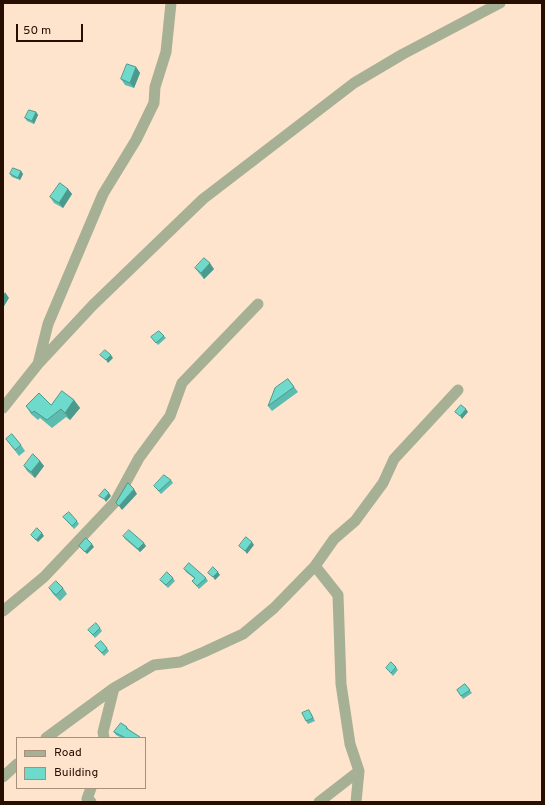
<!DOCTYPE html>
<style>
body{margin:0}
#map{position:relative;width:545px;height:805px;overflow:hidden;background:#fee4cd;font-family:Overpass,sans-serif}
canvas{display:block}
.frame{position:absolute;inset:0;border:4px solid #260f00;pointer-events:none}
.legend{position:absolute;left:16px;top:737px;width:130px;height:52px;box-sizing:border-box;background:#fee4cd;border:1px solid #a88f7b;margin:0;padding:5px 7px;list-style:none;font-size:12px;color:#260f00}
.legend li{display:flex;align-items:center;gap:8px;height:20px}
.legend b{width:20px;border:1px solid #a88f7b}
.scale{position:absolute;left:16px;top:24px;width:67px;height:18px;box-sizing:border-box;border:2px solid #260f00;border-top:0;padding-left:5px;font-size:12px;line-height:14px;white-space:nowrap;color:#260f00;-webkit-text-stroke:3px #fee4cd;paint-order:stroke}
</style>
<div id="map">
<canvas width="545" height="805"></canvas>
<div class="frame"></div>
<ul class="legend">
<li><b style="height:5px;background:#a6b094"></b>Road</li>
<li><b style="height:11px;background:#6ddacb"></b>Building</li>
</ul>
<div class="scale">50 m</div>
</div>
<script>
const ctx = document.querySelector('canvas').getContext('2d');
ctx.lineJoin = 'round';
function trace(path, color, width, dash) { ctx.strokeStyle = color; ctx.lineWidth = width; ctx.lineCap = dash ? 'butt' : 'round'; ctx.setLineDash(dash || []); ctx.stroke(path); }
function paint(path, color) { ctx.fillStyle = color; ctx.fill(path, 'evenodd'); }
const minor = new Path2D(`
 M38 364 48 324 103 194 136 140 154 103 155 87 166 52 171 3
 M3 408 38 364 93 305 203 199 354 83 403 54 500 3
 M315 566 338 595 341 684 350 744 359 771 356 802
 M3 611 44 577 115 502 139 458 170 416 182 383 258 304
 M46 738 114 688 154 665 180 662 204 652 243 634 274 608 315 566 334 539 355 521 383 483 394 459 458 390
 M104 738 103 732 114 688
 M3 777 17 764
 M91 802 87 799 91 788
 M319 802 359 771`);
const wall = new Path2D(`
 M136 67 140 73 134 88 125 85 121 79Z
 M36 112 38 115 34 124 27 121 25 118Z
 M21 171 23 174 20 180 12 177 10 174Z
 M68 189 72 194 63 208 54 203 50 197Z
 M195 268 214 269 204 279 199 273Z
 M164 336 166 338 158 345 151 337Z
 M288 379 298 392 272 411 268 406Z
 M74 400 80 408 70 420 66 417 52 428 40 418 38 420 31 414 26 406 51 405Z
 M6 439 21 445 25 451 19 456Z
 M40 461 44 466 35 478 27 471 24 466Z
 M171 480 173 483 161 494 154 486Z
 M63 517 77 521 79 524 74 529Z
 M123 536 146 546 140 552 125 539Z
 M184 569 206 578 208 581 199 589 192 581 195 579 186 572Z
 M173 578 175 581 168 588 160 580Z
 M49 588H63L67 594 60 601 53 594Z
 M100 628 102 631 95 638 88 630Z
 M95 646 107 648 109 651 104 656Z
 M396 667 398 670 393 676 386 668Z
 M465 684 472 693 463 699 457 690Z
 M311 713 315 721 308 724 306 721Z
 M127 727 129 730 141 738H122L116 735 114 732Z`);
const shadedWall = new Path2D(`
 M136 67 140 73 134 88 130 83Z
 M36 112 38 115 34 124 32 121Z
 M21 171 23 174 20 180 18 178Z
 M68 189 72 194 63 208 59 203Z
 M210 263 214 269 204 279 201 273Z
 M5 292 9 298 3 308V296Z
 M111 355 113 358 108 363 106 360Z
 M74 400 80 408 70 420 65 413Z
 M466 409 468 412 462 419 460 416Z
 M40 461 44 466 35 478 31 472Z
 M134 489 137 494 122 510 119 506Z
 M109 493 111 496 106 502 104 499Z
 M42 533 44 536 38 542 36 540Z
 M252 542 254 545 247 554 245 551Z
 M144 543 146 546 140 552 138 549Z
 M92 544 94 547 87 554 85 552Z
 M218 572 220 575 215 580 213 577Z`);
const building = new Path2D(`
 M127 64 136 67 130 83 121 79Z
 M29 110 36 112 32 121 25 118Z
 M13 168 21 171 18 178 10 174Z
 M60 183 68 189 59 203 50 197Z
 M204 258 210 263 201 273 195 268Z
 M159 331 164 336 156 343 151 337Z
 M105 350 111 355 106 360 100 355Z
 M288 379 294 387 268 406 275 388Z
 M62 391 74 400 65 413 61 409 47 420 34 411 32 413 26 406 39 393 51 405Z
 M461 405 466 409 460 416 455 412Z
 M12 434 21 445 15 450 6 439Z
 M33 454 40 461 31 472 24 466Z
 M164 475 171 480 159 491 154 486Z
 M128 483 134 489 119 506 116 503Z
 M105 489 109 493 104 499 99 496Z
 M69 512 77 521 72 526 63 517Z
 M37 528 42 533 36 540 31 535Z
 M129 530 144 543 138 549 123 536Z
 M246 537 252 542 245 551 239 546Z
 M86 538 92 544 85 552 79 546Z
 M189 563 206 578 197 586 192 581 195 578 184 569Z
 M213 567 218 572 213 577 208 573Z
 M167 572 173 578 166 585 160 580Z
 M56 581 63 588 56 595 49 588Z
 M96 623 100 628 93 635 88 630Z
 M101 641 107 648 102 653 95 646Z
 M391 662 396 667 391 673 386 668Z
 M465 684 470 690 461 696 457 690Z
 M309 710 313 718 306 721 302 713Z
 M121 723 127 727 126 728 140 737V738H126L114 732Z`);
trace(minor, '#a6b094', 11);
paint(wall, '#5ebbaf');
paint(shadedWall, '#4c998e');
paint(building, '#6ddacb');
trace(building, '#4c998e', 1);
</script>
